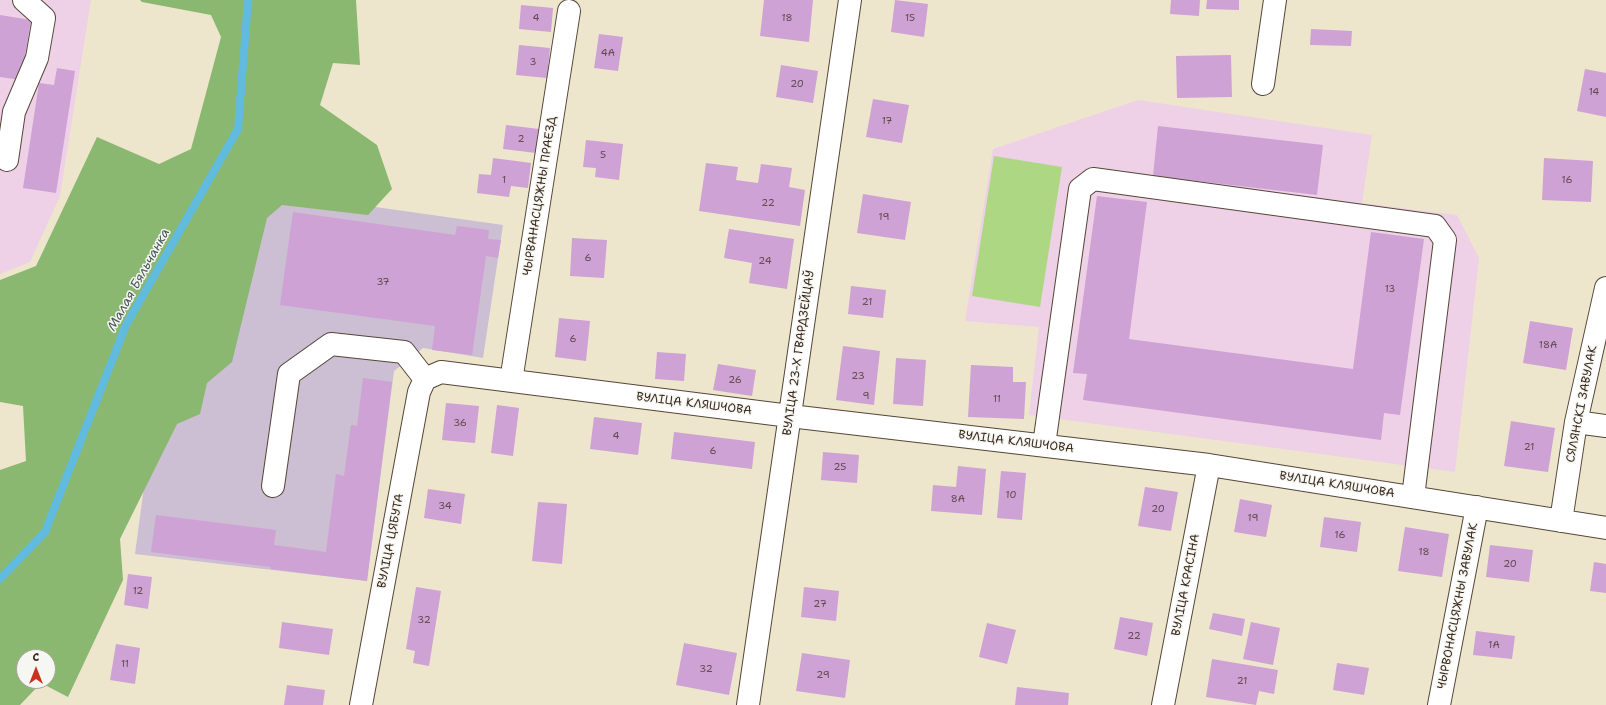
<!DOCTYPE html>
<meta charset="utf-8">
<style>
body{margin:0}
#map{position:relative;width:1606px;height:705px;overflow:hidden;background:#ede6cc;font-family:"Shantell Sans",sans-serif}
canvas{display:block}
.north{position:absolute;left:16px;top:649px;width:40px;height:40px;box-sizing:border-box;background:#f6f6f2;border:1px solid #aba49d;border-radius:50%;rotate:0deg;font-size:11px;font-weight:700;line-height:16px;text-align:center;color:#3b2a1e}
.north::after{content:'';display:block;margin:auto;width:14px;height:18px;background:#c8321e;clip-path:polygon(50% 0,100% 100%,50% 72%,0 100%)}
</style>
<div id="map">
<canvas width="1606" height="705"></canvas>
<div class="north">С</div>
</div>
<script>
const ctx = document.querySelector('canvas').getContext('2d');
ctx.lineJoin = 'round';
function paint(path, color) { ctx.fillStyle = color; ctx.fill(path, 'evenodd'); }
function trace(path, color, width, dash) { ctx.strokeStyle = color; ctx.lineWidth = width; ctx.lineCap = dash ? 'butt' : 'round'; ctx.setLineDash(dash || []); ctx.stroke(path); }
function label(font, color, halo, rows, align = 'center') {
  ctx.font = font + ' "Shantell Sans",sans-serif'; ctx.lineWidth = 3; ctx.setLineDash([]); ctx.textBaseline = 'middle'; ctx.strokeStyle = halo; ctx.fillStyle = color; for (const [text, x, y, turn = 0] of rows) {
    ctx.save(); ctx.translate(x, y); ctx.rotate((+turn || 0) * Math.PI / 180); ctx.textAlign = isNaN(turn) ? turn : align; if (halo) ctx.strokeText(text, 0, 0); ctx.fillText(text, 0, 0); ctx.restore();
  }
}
const built = new Path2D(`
 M0 0H91L60 196 30 262 0 274Z
 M1138 100 1372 135 1362 203 1457 215 1479 258 1455 472 1029 415 1039 327 965 321 993 149Z`);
const industrial = new Path2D(`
 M255 190 503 225 483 358 423 348 394 371 367 581 135 554 155 404Z`);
const green = new Path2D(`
 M994 156 1062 167 1040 307 972 296Z`);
const forest = new Path2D(`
 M140 0H356L360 65 333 63 320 105 377 145 392 189 368 215 282 205 267 218 232 362 207 383 200 414 177 424 120 539 123 580 68 697 41 683 20 705H0V470L26 461 23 406 0 402V280L36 266 97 137 159 164 191 149 221 37 211 15 142 2ZM24 657H48V681H24Z`);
const stream = new Path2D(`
 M0 579 45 532 126 325 238 129 248 0`);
const building = new Path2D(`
 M764 0H813L809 42 760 36Z
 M895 0 928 4 924 37 891 32Z
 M1171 0H1200L1199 16 1170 14Z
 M1207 0H1239V10L1206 9Z
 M521 5 553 8 551 32 519 29Z
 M0 15 31 20 21 80 0 77Z
 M1311 29 1352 31 1351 46 1310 45Z
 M599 34 623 37 618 71 594 68Z
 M519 45 550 48 547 78 516 75Z
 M1231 55 1232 97 1177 98 1176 56Z
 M781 65 818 71 813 103 776 97Z
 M57 68 75 71 56 193 23 188 39 83 54 85Z
 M1585 69 1606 73V117L1577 111Z
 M873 99 909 105 902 143 866 137Z
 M506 125 539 129 536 153 503 149Z
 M1158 126 1323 145 1317 195 1153 176Z
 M586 140 623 144 619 180 595 177 596 168 583 167Z
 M493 158 531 163 528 188 511 186 509 197 477 193 479 174 491 175Z
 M1544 158 1593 161 1591 202 1542 200Z
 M706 163 738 167 736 180 758 183 761 164 792 168 789 187 805 190 800 226 699 211Z
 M863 194 911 202 905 240 857 233Z
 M1097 196 1147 202 1129 339 1353 369 1371 232 1424 239 1400 415 1384 413 1381 440 1083 400 1087 374 1073 373Z
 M293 212 455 235 457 226 489 230 488 239 501 240 498 258 486 256 472 355 432 350 435 326 280 305Z
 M729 229 794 239 787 289 749 283 752 263 724 258Z
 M572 238 607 240 604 278 570 276Z
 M851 286 886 290 883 318 848 314Z
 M559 318 590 321 586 361 555 357Z
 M1530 321 1573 328 1566 370 1523 363Z
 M843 346 880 351 874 405 836 400Z
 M657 352 686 354 684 381 655 379Z
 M896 358 926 360 923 406 893 404Z
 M718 364 756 370 752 396 713 390Z
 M971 365 1013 367V382H1026L1024 419 968 417Z
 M363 378 392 382 367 581 271 569V567L151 552 156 515 276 530 274 545 326 552 336 474 344 476 351 425 357 426Z
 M446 403 479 406 475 443 442 440Z
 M497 405 519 408 513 456 491 453Z
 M594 417 642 423 638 455 590 449Z
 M1511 421 1555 428 1548 472 1504 466Z
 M674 432 755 442 752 469 671 459Z
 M823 452 859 455 857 483 821 480Z
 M958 466 986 469 982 515 931 511 933 485 956 487Z
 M1001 471 1026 473 1022 520 997 518Z
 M1145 487 1178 492 1171 531 1138 526Z
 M428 489 465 494 461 524 424 518Z
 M1240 499 1272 505 1266 537 1234 532Z
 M538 502 567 504 562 564 532 561Z
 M1324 517 1361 522 1357 552 1320 547Z
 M1405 527 1449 534 1442 577 1398 571Z
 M1490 545 1533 550 1529 582 1486 577Z
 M1594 562 1606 564V593L1590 591Z
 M128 574 152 577 148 609 124 605Z
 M416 587 441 591 429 666 413 663 415 651 406 649Z
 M804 587 839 591 836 621 801 617Z
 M1213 613 1245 619 1242 636 1209 629Z
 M1120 617 1153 623 1147 656 1114 649Z
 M282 622 333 629 329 655 279 648Z
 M1251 622 1280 628 1273 665 1243 659Z
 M987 623 1016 630 1007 664 979 657Z
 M1476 631 1515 636 1512 659 1473 655Z
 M684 643 737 653 729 695 676 685Z
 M116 644 140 648 135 684 110 680Z
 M802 653 850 660 845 698 796 691Z
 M1212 659 1278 670 1274 694 1259 691 1256 705 1206 697Z
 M1337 663 1369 668 1364 695 1333 690Z
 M287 685 325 690 323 705H284Z
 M1017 687 1069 693 1068 705H1015Z`);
const minor = new Path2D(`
 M1263 84 1275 0
 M7 160 14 112 37 58 44 18 24 0
 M425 379 441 372 790 416 1209 465 1606 528
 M511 381 569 11
 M1576 422 1606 426
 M1044 445 1080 189 1093 179 1435 226 1445 240 1413 497
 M273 486 289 374 331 344 404 352 425 379
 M1561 521 1576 422 1606 288
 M361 705 419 392 425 379
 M748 705 850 0
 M1163 705 1209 465
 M1439 705 1477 507`);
const numberNames = [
 ["4",536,18],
 ["18",787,18],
 ["15",910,18],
 ["4А",608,53],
 ["3",533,62],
 ["20",797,84],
 ["14",1594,92],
 ["17",887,121],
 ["2",521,139],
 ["5",603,155],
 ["1",504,180],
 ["16",1567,180],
 ["22",768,203],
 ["19",884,217],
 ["6",588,258],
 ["24",765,261],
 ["37",383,282],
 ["13",1390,289],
 ["21",867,302],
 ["6",573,339],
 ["18А",1548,345],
 ["23",858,376],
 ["26",735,380],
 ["9",866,396],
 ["11",997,399],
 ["36",460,423],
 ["4",616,436],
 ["21",1529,447],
 ["6",713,451],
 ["25",840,467],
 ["10",1011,495],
 ["8А",958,499],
 ["34",445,506],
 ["20",1158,509],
 ["19",1253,518],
 ["16",1340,535],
 ["18",1424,552],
 ["20",1510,564],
 ["12",138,591],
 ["27",820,604],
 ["32",424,620],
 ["22",1134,636],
 ["1А",1494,645],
 ["11",125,664],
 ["32",706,669],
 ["29",823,675],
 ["21",1242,681]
];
const streetNames = [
 ["ЧЫРВАНАСЦЯЖНЫ ПРАЕЗД",540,196,-81],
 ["ВУЛІЦА 23-Х ГВАРДЗЕЙЦАЎ",799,353,-82],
 ["ВУЛІЦА КЛЯШЧОВА",694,404,7],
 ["СЯЛЯНСКІ ЗАВУЛАК",1582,404,-79],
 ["ВУЛІЦА КЛЯШЧОВА",1016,442,7],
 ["ВУЛІЦА КЛЯШЧОВА",1337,485,9],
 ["ВУЛІЦА ЦЯБУТА",391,541,-79],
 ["ВУЛІЦА КРАСІНА",1186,585,-79],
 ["ЧЫРВОНАСЦЯЖНЫ ЗАВУЛАК",1458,606,-79]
];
const waterNames = [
 ["Малая Бяльчанка",139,280,-61]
];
paint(built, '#eed0e7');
paint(industrial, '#ccbed3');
paint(green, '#add782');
paint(forest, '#8ab870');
trace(stream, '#61bbde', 8);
paint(building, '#cea2d4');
trace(minor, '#564638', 24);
trace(minor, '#fff', 22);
label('10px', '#60484c', null, numberNames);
label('12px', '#3b2a1e', '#f6f6f2', streetNames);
label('italic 13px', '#465658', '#f6f6f2', waterNames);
</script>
